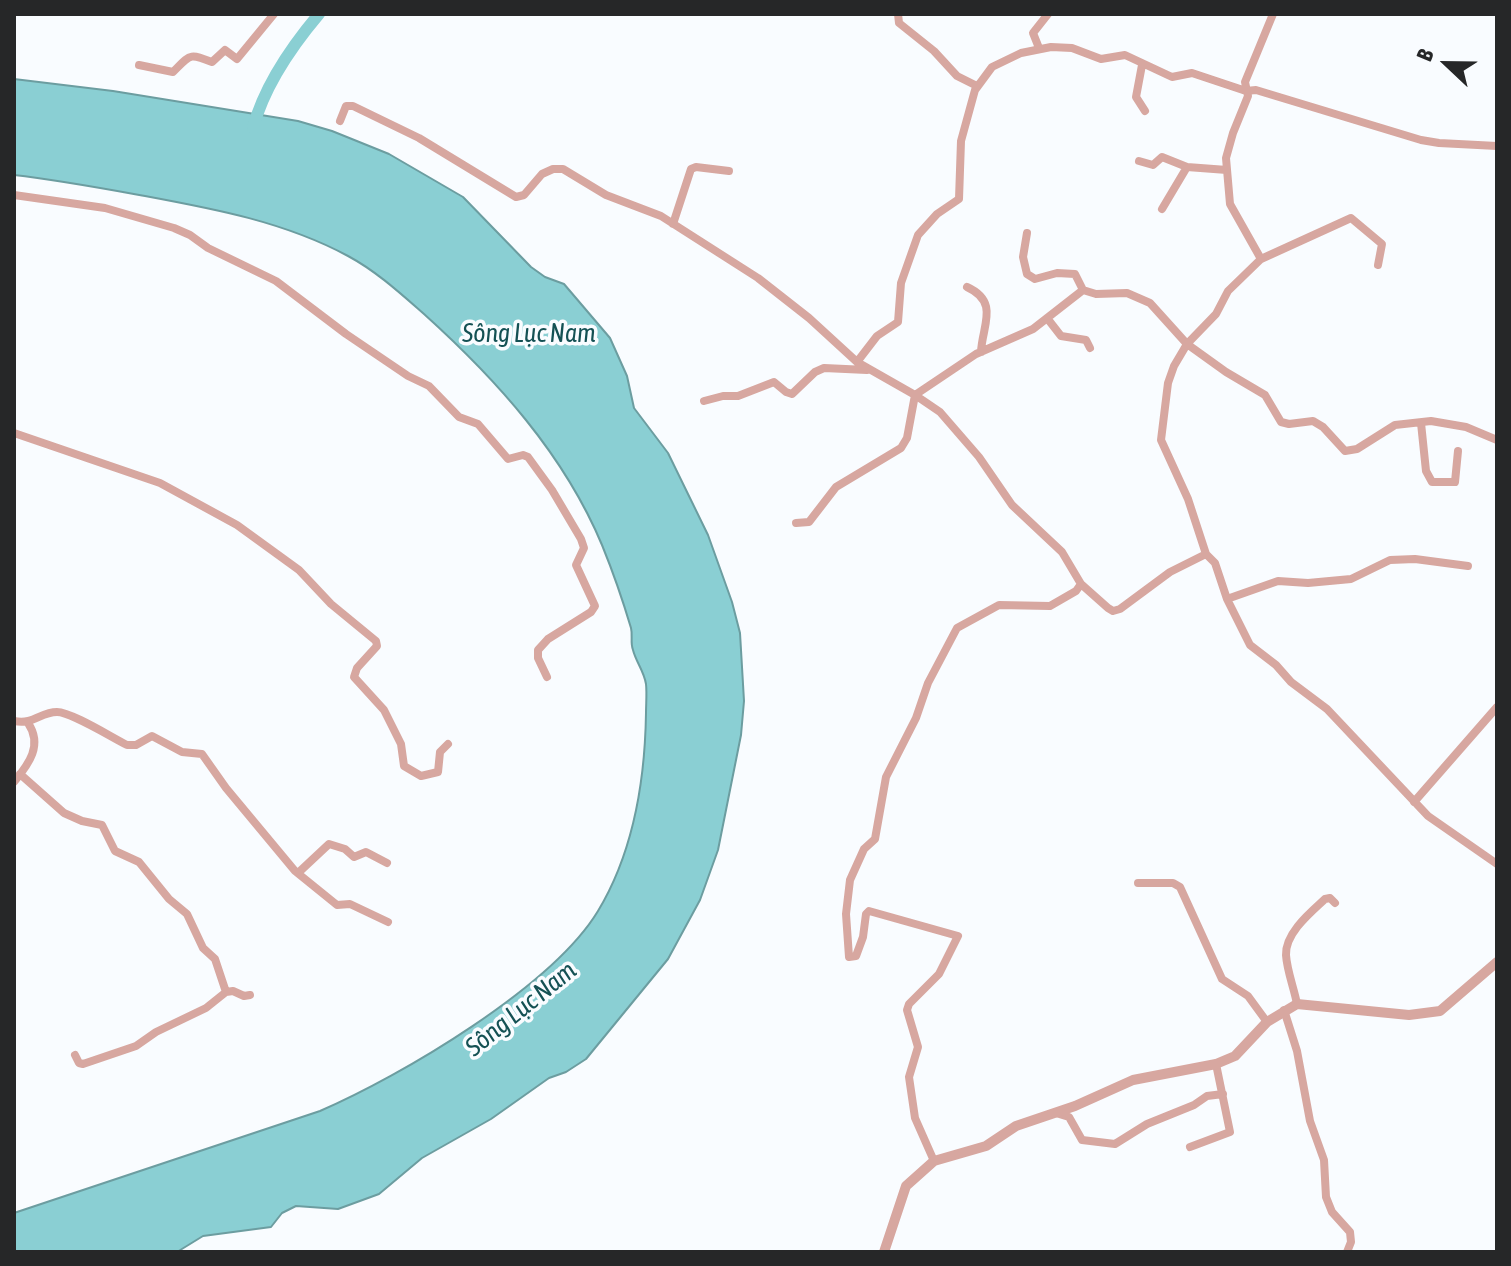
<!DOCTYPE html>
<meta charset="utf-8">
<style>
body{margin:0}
#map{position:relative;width:1511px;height:1266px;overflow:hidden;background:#f9fcff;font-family:"Asap Condensed",sans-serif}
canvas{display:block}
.frame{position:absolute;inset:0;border:16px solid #262728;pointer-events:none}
.north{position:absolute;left:1407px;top:24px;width:80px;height:80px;-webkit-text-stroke:6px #f9fcff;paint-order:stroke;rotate:292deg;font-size:22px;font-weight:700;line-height:32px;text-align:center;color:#262728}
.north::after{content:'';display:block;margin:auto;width:28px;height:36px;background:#262728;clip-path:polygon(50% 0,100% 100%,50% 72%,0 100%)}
</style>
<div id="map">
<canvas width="1511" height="1266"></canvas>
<div class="frame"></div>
<div class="north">B</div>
</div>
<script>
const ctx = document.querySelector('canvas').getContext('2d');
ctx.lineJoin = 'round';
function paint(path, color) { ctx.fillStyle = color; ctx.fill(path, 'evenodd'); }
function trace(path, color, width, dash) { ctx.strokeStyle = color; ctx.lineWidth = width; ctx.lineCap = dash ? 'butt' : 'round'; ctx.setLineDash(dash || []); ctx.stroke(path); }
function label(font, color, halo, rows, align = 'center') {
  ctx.font = font + ' "Asap Condensed",sans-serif'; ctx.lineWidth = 7; ctx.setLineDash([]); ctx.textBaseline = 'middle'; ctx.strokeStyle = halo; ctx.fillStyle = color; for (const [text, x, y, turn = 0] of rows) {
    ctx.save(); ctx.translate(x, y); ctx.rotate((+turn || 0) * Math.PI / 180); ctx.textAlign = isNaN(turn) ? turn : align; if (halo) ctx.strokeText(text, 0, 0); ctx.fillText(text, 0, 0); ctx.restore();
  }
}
const water = new Path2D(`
 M14 79 113 91 298 121 332 131 389 154 463 197 531 267 545 277 564 284 610 338 627 376 634 408 668 453 708 535 732 602 740 633 744 701 741 735 718 850 700 900 668 959 586 1059 566 1072 549 1078 491 1119 422 1158 379 1194 338 1209 296 1206 282 1213 271 1227 203 1236 177 1252H14V1213L320 1111C401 1076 552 987 598 911 633 853 645 780 646 713 646 704 647 693 646 684 644 671 636 662 633 650 630 642 633 636 631 628 623 601 613 572 602 545 564 454 496 379 424 314 400 293 376 271 348 256 285 222 215 209 145 196 101 188 58 180 14 175Z`);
const river = new Path2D(`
 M253 128C264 87 292 46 319 14`);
const minor = new Path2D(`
 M898 14 899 23 934 51 957 76 977 86
 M1039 48 1033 33 1048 14
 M139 65 173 72C191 54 189 53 212 62L225 50 237 59 274 14
 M1142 65 1136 97 1145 111
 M340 121 346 106H353L419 138 516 197 524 195 542 174 553 169H563L606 195 661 216 758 278 809 318 857 362 915 395 940 412 979 457 1012 505 1062 552 1081 584 1108 608 1113 611 1120 609 1170 572 1206 554 1215 563 1227 599 1250 645 1276 665 1291 682 1327 709 1428 816 1497 864
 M1139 161 1153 165 1162 157 1187 167 1227 170
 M14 195 105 208 174 228 190 235 208 248 276 281 346 334 408 376 429 386 459 417 478 424 508 459 523 455 528 457 552 490 581 539 584 548 576 565 595 606 591 612 548 639 538 650V658L547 677
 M1162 209 1187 167
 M673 224 691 169 696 167 729 171
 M1027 233 1023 257 1027 274 1035 279 1057 273 1075 274 1083 290
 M1261 259 1351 218 1382 244 1378 265
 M967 287C1000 302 982 326 981 352
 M1047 318 1061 336 1086 340 1090 348
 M857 362 877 336 898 322 901 283 918 235 937 214 959 199 961 141 975 90 992 67 1021 53 1051 47 1072 48 1101 59 1125 55 1172 77 1192 73 1246 91 1256 90 1421 140 1439 143 1497 146
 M704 401 723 396H738L774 382 786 392 792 394 815 372 824 368 867 370
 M1421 423 1426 471 1432 482H1455L1458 451
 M14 433 160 483 237 525 299 570 331 604 376 641 377 646 357 668 354 677 384 710 401 744 404 766 421 776 438 772 440 752 448 744
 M796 523 809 522 836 487 901 448 907 438 915 395 976 354 1033 329 1083 290 1096 294 1127 293 1150 303 1187 344 1226 372 1265 395 1281 422 1289 424 1313 421 1323 427 1345 451 1357 449 1395 425 1431 421 1466 427 1497 440
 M1206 554 1188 499 1161 440 1168 383 1174 366 1187 344 1216 314 1228 291 1261 259 1230 204 1226 158 1233 133 1248 96 1245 82 1273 14
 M1227 599 1278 581 1308 583 1351 579 1390 560 1415 559 1468 566
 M14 721C34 725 40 712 57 712 71 712 111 737 127 745H136L152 736 182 752 202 754 226 788 295 871 337 905 350 904 388 922
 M20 774 64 813 82 821 102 825 115 851 139 862 169 899 187 914 203 948 215 959 226 992
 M14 782C29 764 43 745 28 723
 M1414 802 1497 707
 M298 873 329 844 345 849 354 857 366 852 387 863
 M1138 883H1173L1180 887 1222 979 1248 996 1267 1022
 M1297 1004C1294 988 1287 971 1286 955 1285 933 1311 912 1325 899L1330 898 1335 903
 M1284 1010 1297 1051 1310 1121 1324 1160 1326 1197 1332 1212 1350 1232 1351 1242 1347 1252
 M75 1055 79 1063 83 1064 136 1046 156 1032 206 1008 226 992 233 991 244 996 250 995
 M1056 1113 1069 1117 1082 1140 1115 1144 1147 1124 1194 1105 1207 1096 1223 1094
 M1190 1147 1230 1132 1216 1064
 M934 1161 915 1118 909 1077 918 1047 907 1010 909 1004 939 974 958 936 869 911 866 914 863 937 856 956 849 957 846 914 850 880 864 849 875 839 886 777 916 718 928 683 957 628 999 605 1050 606 1076 591 1081 584`);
const tertiary = new Path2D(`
 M884 1252 906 1186 934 1161 986 1146 1016 1126 1075 1106 1133 1080 1216 1064 1235 1056 1267 1022 1297 1004 1409 1015 1440 1011 1497 962`);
const waterNames = [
 ["Sông Lục Nam",529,334],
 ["Sông Lục Nam",521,1009,-39]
];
paint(water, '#8acfd3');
trace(water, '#6c9da0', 2);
trace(river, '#8acfd3', 12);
trace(minor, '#d7a7a0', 8);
trace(tertiary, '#d7a7a0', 10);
label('italic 26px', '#145154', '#f9fcff', waterNames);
</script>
